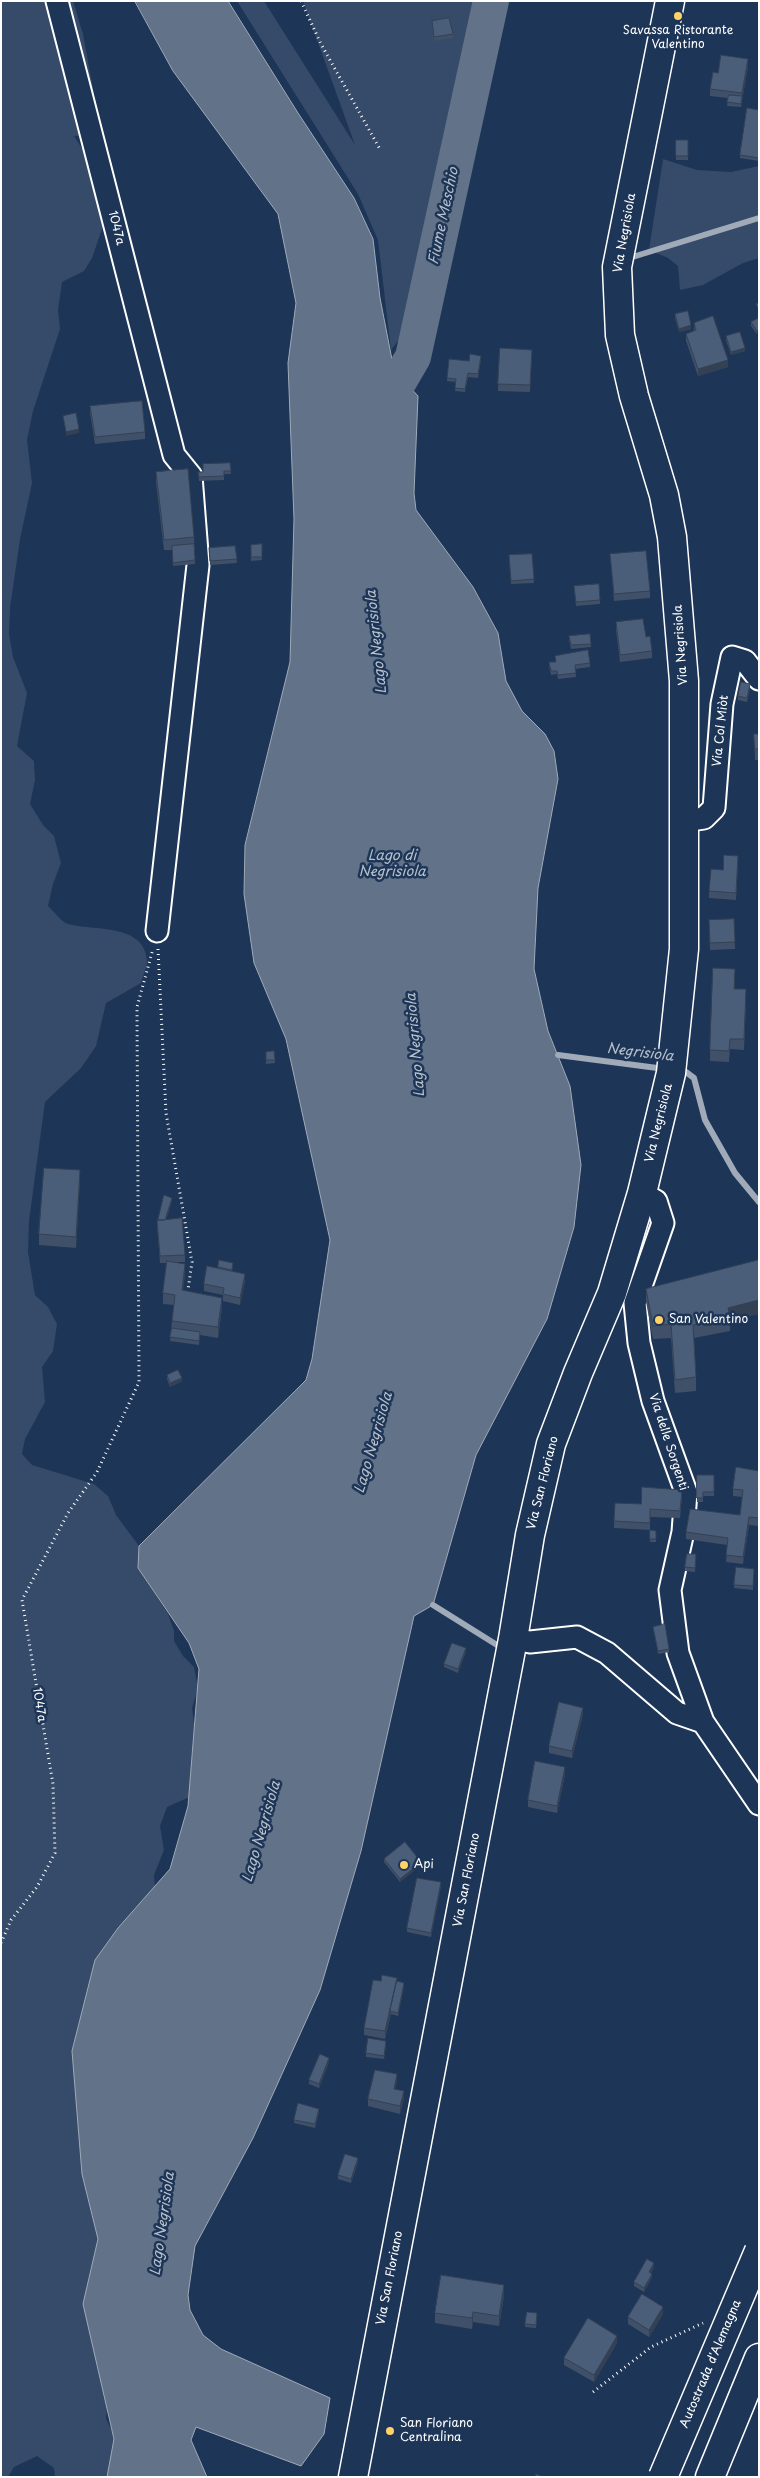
<!DOCTYPE html>
<meta charset="utf-8">
<style>
body{margin:0}
#map{position:relative;width:760px;height:2478px;overflow:hidden;background:#1d3557;font-family:"Playpen Sans",sans-serif}
canvas{display:block}
.frame{position:absolute;inset:0;border:2px solid #fff;pointer-events:none}
</style>
<div id="map">
<canvas width="760" height="2478"></canvas>
<div class="frame"></div>
</div>
<script>
const ctx = document.querySelector('canvas').getContext('2d');
ctx.lineJoin = 'round';
function paint(path, color) { ctx.fillStyle = color; ctx.fill(path, 'evenodd'); }
function trace(path, color, width, dash) { ctx.strokeStyle = color; ctx.lineWidth = width; ctx.lineCap = dash ? 'butt' : 'round'; ctx.setLineDash(dash || []); ctx.stroke(path); }
function label(font, color, halo, rows, align = 'center') {
  ctx.font = font + ' "Playpen Sans",sans-serif'; ctx.lineWidth = 5; ctx.setLineDash([]); ctx.textBaseline = 'middle'; ctx.strokeStyle = halo; ctx.fillStyle = color; for (const [text, x, y, turn = 0] of rows) {
    ctx.save(); ctx.translate(x, y); ctx.rotate((+turn || 0) * Math.PI / 180); ctx.textAlign = isNaN(turn) ? turn : align; if (halo) ctx.strokeText(text, 0, 0); ctx.fillText(text, 0, 0); ctx.restore();
  }
}
const green = new Path2D(`
 M1 1H73L83 34 99 122 85 135 74 136 88 158 114 212 102 229 92 258 84 271 62 282 58 310 60 329 33 411 27 440 32 483 20 539 10 608 9 634 13 657 27 693 17 746 34 761 35 780 30 804 43 825 54 836 61 863 53 884 48 906C54 911 61 922 68 924 93 931 144 923 147 960 147 967 143 976 141 983L106 1003 96 1046 81 1068 45 1102 29 1221 28 1252 35 1295 48 1307 57 1324 53 1351 42 1367 45 1402 25 1439 22 1454 32 1465 94 1484 108 1496 116 1515 139 1546 138 1568 168 1614 174 1631V1641L183 1656 194 1667 198 1688 192 1708 194 1723 199 1740 194 1795 167 1807 160 1826 164 1850 154 1875 156 1898 109 2383 106 2419 117 2441 109 2477H55L54 2468 37 2456 14 2467 8 2477H1Z
 M237 1H264L355 145 303 1H480L412 322 391 350 378 240 358 194Z
 M663 159 697 170 731 172 759 166V258L743 263 703 285 680 290 678 266 668 258 649 250Z`);
const water = new Path2D(`
 M135 1H228L298 113 354 198 373 239 380 298 394 370 418 396 414 493 416 510 473 587 498 633 506 681 522 711 545 734 554 751 558 779 538 888 534 969 548 1031 570 1086 581 1165 574 1227 547 1319 476 1455 433 1605 414 1616 361 1851 320 1990 253 2138 195 2246 188 2295 190 2310 203 2335 221 2349 330 2398 324 2434 301 2466 196 2427 191 2440 207 2477H107L114 2439 83 2304 98 2239 82 2174 72 2051 95 1960 118 1928 170 1869 188 1806 199 1669 189 1643 138 1568 139 1546 306 1380 312 1359 330 1240 286 1039 254 963 244 894 245 845 290 662 294 519 288 363 296 303 278 214 173 71Z`);
const stream = new Path2D(`
 M626 259 759 218
 M558 1055 665 1069
 M677 1070 686 1072 694 1078 705 1120 735 1173 759 1202
 M433 1605 497 1645`);
const river = new Path2D(`
 M354 386 399 381 413 357 491 1`);
const path = new Path2D(`
 M301 1 321 44 381 151
 M158 949 166 1113 192 1262 188 1290
 M1 1943 11 1920 37 1887 55 1853 53 1784 22 1600 68 1513 97 1472 139 1382 137 1007 153 949
 M593 2392 651 2347 703 2323`);
const minor = new Path2D(`
 M57 1 174 455 191 476 198 565 157 931
 M684 821 704 818 714 808 722 704 732 657 745 661 759 679
 M642 1193 656 1201 663 1223 635 1303 639 1343 653 1401 686 1492 683 1532 670 1590 678 1653 703 1722 759 1804
 M513 1639 530 1642 577 1637 607 1653 677 1713 703 1722`);
const major = new Path2D(`
 M353 2477 513 1639 530 1535 551 1444 578 1373 612 1293 642 1193 671 1073 684 949V681L672 537 664 495 634 396 620 335 617 267 670 1`);
const highway = new Path2D(`
 M710 2477 759 2358`);
const highwayBridge = new Path2D(`
 M663 2477 759 2251`);
const wall = new Path2D(`
 M432 21 453 34V38L434 41Z
 M748 66 741 107 727 106 728 98 710 96V89L718 73Z
 M759 110V161L740 158V155Z
 M676 140H688V160H676Z
 M675 314 691 329 679 332 675 318Z
 M759 318 757 334 751 326V322Z
 M694 323 728 367 698 376 686 341V334L694 331Z
 M726 336 745 351 731 355 726 340Z
 M500 348 532 350 530 392 498 391Z
 M481 359 478 378 468 377 465 392 455 391 456 382 447 381V378L469 361Z
 M90 406 145 432V439L95 444 90 413Z
 M230 463 231 474H224V480L199 481 198 472H203Z
 M156 472 194 537 195 564 173 566 172 550H164L156 483Z
 M262 544V560L251 561V545Z
 M235 546 237 563 210 565 209 548Z
 M532 554 534 583 511 584 509 555Z
 M610 554 650 591V598L614 601Z
 M574 590 600 600V604L576 606Z
 M616 622 646 637 652 651V658L620 662 616 630Z
 M569 636 591 644V647L571 649 569 640Z
 M555 656 590 663V667L575 669 576 677 558 679 557 674 551 675 549 666V662H556Z
 M750 688 747 702 738 700V696Z
 M754 734H759V760H755Z
 M738 863 736 900 709 898V891L723 870Z
 M734 919 735 949 710 950 709 927Z
 M735 980V989L746 1000 744 1050 730 1049 729 1062 710 1061V1050Z
 M274 1051 275 1063 266 1064V1052Z
 M80 1181 76 1248 39 1245V1234Z
 M172 1201 166 1220 185 1255V1262H174L185 1274 183 1290 222 1308 218 1338 200 1335 199 1345 170 1341 172 1321 174 1305 163 1304V1293L167 1263H160L157 1221Z
 M759 1260 730 1321V1331L694 1338 696 1377V1391L675 1393 671 1338 653 1339 646 1302V1289Z
 M233 1266 232 1271 245 1281 240 1305 223 1301V1295L204 1291V1284L218 1268V1267Z
 M167 1375 182 1381 170 1387 167 1379Z
 M759 1471V1526L749 1525 743 1564 726 1562 727 1545 686 1539V1532L740 1515 742 1497 733 1496V1489Z
 M697 1475H714V1496H703V1502H697Z
 M682 1497 680 1518 650 1517V1530L614 1528V1521L641 1504Z
 M650 1530 656 1531V1542H650Z
 M687 1554 696 1558 695 1572 685 1571Z
 M754 1569 753 1590 734 1588V1585Z
 M653 1627 669 1649V1652L658 1654Z
 M466 1652 458 1673 444 1667V1664Z
 M583 1715 572 1758 549 1753V1746Z
 M565 1774 557 1813 528 1807V1800Z
 M384 1859 421 1865 400 1882 384 1862Z
 M441 1886 431 1937 407 1932V1928Z
 M381 1981H397L404 1987 398 2016 391 2014 385 2039 364 2035V2028Z
 M386 2045 384 2059 366 2057V2053Z
 M329 2062 319 2088 309 2084V2080Z
 M397 2081 395 2089 404 2098 400 2114 368 2106V2099Z
 M319 2112 315 2128 294 2123V2120Z
 M358 2162 351 2183 338 2179V2175Z
 M654 2267 651 2273 652 2277 644 2292 634 2286V2282Z
 M504 2296 499 2326 473 2322 472 2329 435 2323V2313Z
 M663 2314 649 2337 628 2324V2317Z
 M537 2317 536 2328 525 2327V2324Z
 M617 2343 594 2382 564 2365V2358Z`);
const shadedWall = new Path2D(`
 M748 59V66L741 107 742 93Z
 M691 325V329L679 332V329Z
 M745 348V351L731 355V352Z
 M728 360V367L698 376V369Z
 M79 429V433L66 436V432Z
 M80 1170V1181L76 1248V1237Z
 M172 1198V1201L164 1227V1223Z
 M185 1264V1274L182 1300V1290Z
 M245 1274V1281L240 1305V1298Z
 M222 1298V1308L218 1338V1327Z
 M759 1300V1314L730 1321 728 1308Z
 M182 1378V1381L170 1387V1383Z
 M749 1517V1525L743 1564V1557Z
 M466 1648V1652L458 1673V1669Z
 M583 1708V1715L572 1758V1751Z
 M565 1767V1774L557 1813V1806Z
 M421 1862V1865L400 1882V1879Z
 M441 1882V1886L431 1937V1933Z
 M397 1978V1985L385 2039V2031Z
 M404 1983V1987L398 2016V2013Z
 M329 2058V2062L319 2088V2084Z
 M397 2074V2081L394 2096V2089Z
 M404 2091V2098L400 2114V2106Z
 M319 2109V2112L315 2128V2124Z
 M358 2158V2162L351 2183V2179Z
 M654 2263V2267L649 2276V2272Z
 M652 2274V2277L644 2292V2288Z
 M504 2285V2296L499 2326V2316Z
 M663 2307V2314L649 2337V2330Z
 M473 2312V2322L472 2329V2318Z
 M617 2336V2343L594 2382V2375Z`);
const building = new Path2D(`
 M449 18 453 34 434 37 432 21Z
 M721 55 748 59 742 93 710 89 713 72 718 73Z
 M729 95 742 96 741 104 727 102Z
 M747 108 759 110V158L740 155Z
 M676 140H688V156H676Z
 M759 303V310L756 304Z
 M688 311 691 325 679 329 675 314Z
 M713 316 728 360 698 369 686 334 696 330 694 323Z
 M759 318V329L757 331 751 322Z
 M740 332 745 348 731 352 726 336Z
 M500 348 532 350 530 385 498 384Z
 M470 354 481 356 478 374 468 373 465 389 455 388 456 379 447 378 449 359 469 361Z
 M142 401 145 432 95 437 90 406Z
 M76 413 79 429 66 432 63 416Z
 M230 463 231 471H224V476L199 477 198 472H203V464Z
 M188 469 194 537 164 540 156 472Z
 M194 544 195 560 173 563 172 546Z
 M262 544V557H251V545Z
 M235 546 237 559 210 561 209 548Z
 M646 551 650 591 614 594 610 554Z
 M532 554 534 579 511 581 509 555Z
 M599 584 600 600 576 602 574 586Z
 M643 619 646 637 650 636 652 651 620 655 616 622Z
 M590 634 591 644 571 645 569 636Z
 M588 650 590 663 575 665 576 673 558 675 557 671H551L549 662H556L555 656Z
 M741 682 750 684 747 698 738 696Z
 M754 734H759V749H755Z
 M724 855 738 856 736 893 709 891 711 869 723 870Z
 M734 919 735 942 710 943 709 920Z
 M713 968 735 969 734 989H746L744 1039H730L729 1051 710 1050Z
 M274 1051 275 1060H266V1052Z
 M44 1168 80 1170 76 1237 39 1234Z
 M164 1195 172 1198 165 1220H158Z
 M182 1218 185 1255 160 1256 157 1221Z
 M219 1260 233 1263 232 1270 218 1267Z
 M759 1260V1300L728 1308 730 1318 693 1325 696 1377 675 1380 671 1324 653 1326 646 1289Z
 M167 1261 185 1264 182 1290 222 1298 218 1327 172 1321 175 1295 163 1293Z
 M207 1266 245 1274 240 1298 223 1294 224 1288 204 1284Z
 M172 1328 200 1332 199 1341 170 1337Z
 M178 1370 182 1378 170 1383 167 1375Z
 M736 1467 759 1471V1483L758 1490H759V1518L749 1517 743 1557 726 1555 728 1538 686 1532 690 1509 740 1515 743 1490 733 1489Z
 M697 1475H714V1492H703V1498H697Z
 M642 1487 682 1490 680 1511 650 1509V1523L614 1521 615 1503 641 1504Z
 M650 1530 656 1531V1539H650Z
 M687 1554H696L695 1568 685 1567Z
 M736 1567 754 1569 753 1586 734 1585Z
 M665 1624 669 1649 658 1651 653 1627Z
 M452 1643 466 1648 458 1669 444 1664Z
 M559 1702 583 1708 572 1751 549 1746Z
 M535 1761 565 1767 557 1806 528 1800Z
 M405 1842 421 1862 400 1879 384 1859Z
 M417 1878 441 1882 431 1933 407 1928Z
 M382 1975 397 1978 385 2031 364 2028 373 1980 381 1981Z
 M397 1981 404 1983 398 2013 390 2011Z
 M368 2038 386 2041 384 2056 366 2053Z
 M320 2054 329 2058 319 2084 309 2080Z
 M375 2070 397 2074 394 2089 404 2091 400 2106 368 2099Z
 M298 2103 319 2109 315 2124 294 2120Z
 M345 2154 358 2158 351 2179 338 2175Z
 M647 2259 654 2263 649 2272 652 2274 644 2288 634 2282Z
 M441 2275 504 2285 499 2316 473 2312 472 2318 435 2313Z
 M642 2294 663 2307 649 2330 628 2317Z
 M527 2312 537 2313 536 2325 525 2324Z
 M588 2318 617 2336 594 2375 564 2358Z
 M536 2474 543 2477H536Z`);
const markers = [
 [678,16,5,"#ffd166"],
 [659,1320,5,"#ffd166"],
 [404,1865,5,"#ffd166"],
 [390,2431,5,"#ffd166"]
];
const poiNames = [
 ["Savassa Ristorante",678,31,"center"],
 ["Valentino",678,45,"center"],
 ["San Valentino",669,1320],
 ["Api",414,1865],
 ["San Floriano",400,2424],
 ["Centralina",400,2438]
];
const streetNames = [
 ["1047a",116,228,76],
 ["Via Negrisiola",625,233,-80],
 ["Via Negrisiola",681,645,-94],
 ["Via Col Miòt",721,731,-84],
 ["Via Negrisiola",659,1123,-76],
 ["Via delle Sorgenti",668,1442,72],
 ["Via San Floriano",543,1483,-76],
 ["1047a",39,1705,81],
 ["Via San Floriano",467,1880,-79],
 ["Via San Floriano",390,2278,-79],
 ["Autostrada d'Alemagna",711,2364,-67]
];
const waterNames = [
 ["Fiume Meschio",444,216,-78],
 ["Lago Negrisiola",377,642,-96],
 ["Lago di",392,856],
 ["Negrisiola",392,872],
 ["Lago Negrisiola",416,1045,-95],
 ["Negrisiola",640,1053,7],
 ["Lago Negrisiola",374,1443,-74],
 ["Lago Negrisiola",262,1832,-74],
 ["Lago Negrisiola",163,2224,-82]
];
paint(green, '#364b69');
paint(water, '#617289');
trace(water, '#a0aab8', 1);
trace(stream, '#a0aab8', 6);
trace(river, '#617289', 36);
trace(minor, '#fff', 25);
trace(major, '#fff', 31);
trace(highway, '#fff', 31);
trace(path, '#fff', 3, [1, 4]);
trace(minor, '#1d3557', 21);
trace(major, '#1d3557', 28);
trace(highway, '#1d3557', 28);
trace(highwayBridge, '#fff', 31, []);
trace(highwayBridge, '#1d3557', 28);
paint(wall, '#405068');
paint(shadedWall, '#344155');
paint(building, '#4a5d79');
trace(building, '#344155', 1);
for (const [x, y, r, color] of markers) { const dot = new Path2D(); dot.arc(x, y, r, 0, 2 * Math.PI); ctx.fillStyle = color; ctx.fill(dot); trace(dot, '#1d3557', 2); }
label('12px', '#fff', '#1d3557', poiNames, 'left');
label('12px', '#fff', '#1d3557', streetNames);
label('italic 14px', '#b8c0ca', '#1d3557', waterNames);
</script>
